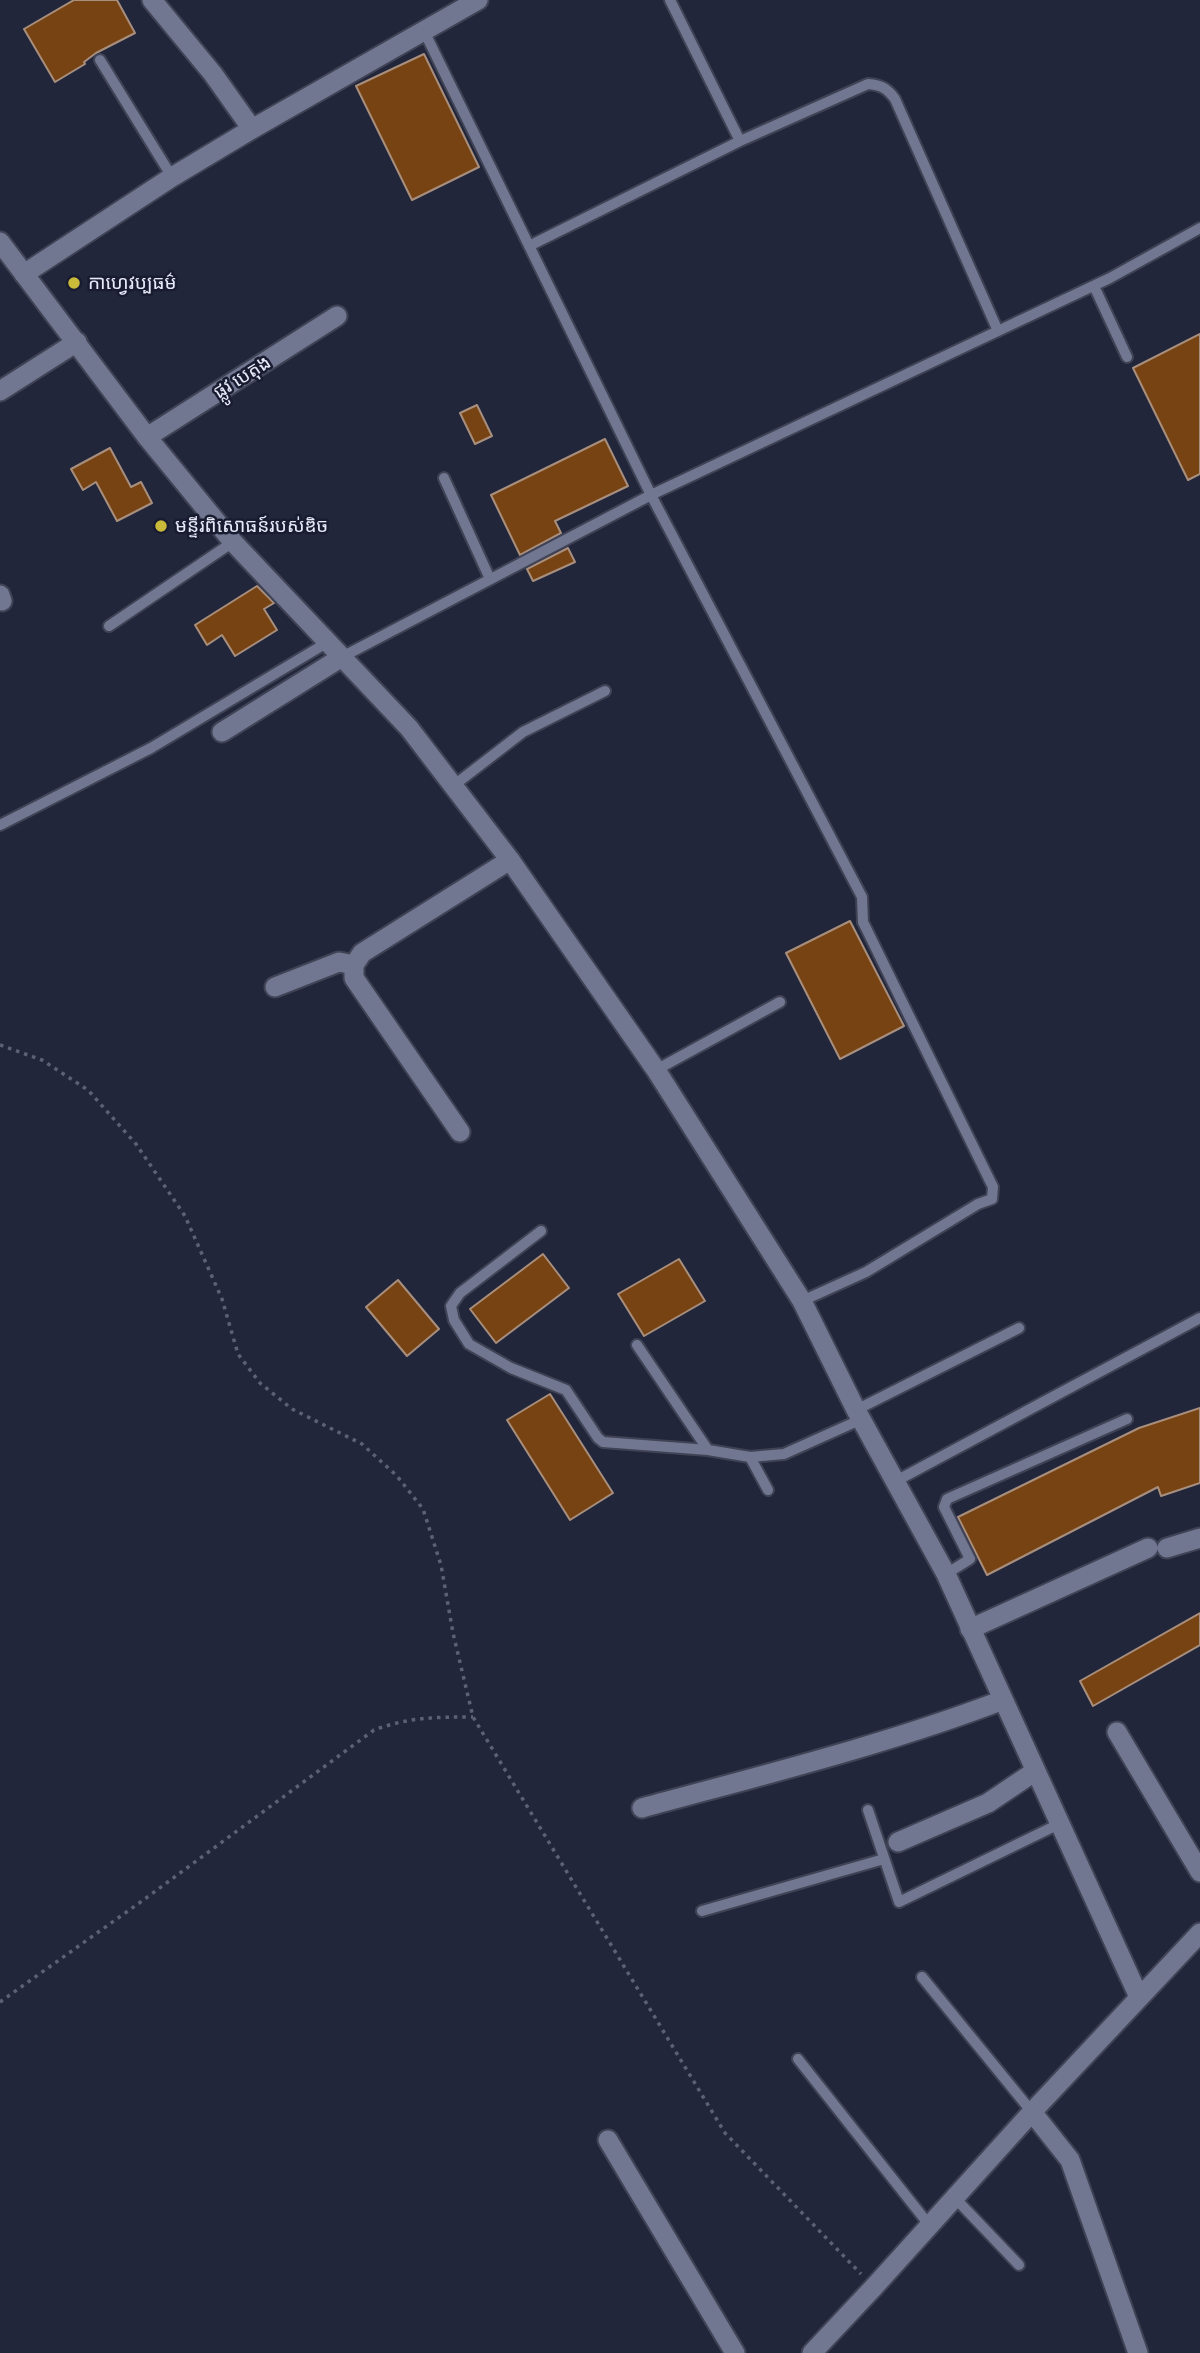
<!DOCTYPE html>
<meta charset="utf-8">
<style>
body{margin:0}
canvas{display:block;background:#22263b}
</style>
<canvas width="1200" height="2353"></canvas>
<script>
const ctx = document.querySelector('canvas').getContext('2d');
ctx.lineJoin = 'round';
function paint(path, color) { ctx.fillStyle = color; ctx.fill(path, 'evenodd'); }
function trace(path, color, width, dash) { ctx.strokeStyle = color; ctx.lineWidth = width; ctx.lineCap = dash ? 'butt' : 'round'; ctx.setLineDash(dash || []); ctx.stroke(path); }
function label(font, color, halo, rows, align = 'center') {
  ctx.font = font + ' Commissioner,"Noto Sans Khmer",sans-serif'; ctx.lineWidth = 5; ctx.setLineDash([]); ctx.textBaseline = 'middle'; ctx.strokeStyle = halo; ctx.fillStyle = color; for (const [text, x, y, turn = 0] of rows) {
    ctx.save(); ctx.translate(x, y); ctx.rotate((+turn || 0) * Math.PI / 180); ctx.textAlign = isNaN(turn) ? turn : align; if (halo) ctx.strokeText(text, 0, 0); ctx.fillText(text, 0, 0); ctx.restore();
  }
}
const building = new Path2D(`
 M74 0H117L135 33 96 53 84 62 85 64 55 82 24 29Z
 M424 54 479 167 412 200 356 86Z
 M1200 334V474L1188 480 1133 368Z
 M477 405 492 436 475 444 460 413Z
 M605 439 628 486 555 521 561 533 520 555 491 495Z
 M110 448 131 487 141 482 152 503 117 521 96 482 83 490 71 469Z
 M568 548 575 562 533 581 527 569Z
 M257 586 274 603 264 609 277 630 235 656 222 635 207 645 195 625Z
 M850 921 904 1026 840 1059 786 953Z
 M543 1254 569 1288 496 1343 470 1309Z
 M679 1259 705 1301 644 1336 618 1294Z
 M398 1280 439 1329 407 1356 366 1307Z
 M550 1394 613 1493 570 1520 507 1420Z
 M1200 1408V1483L1161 1496 1158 1487 987 1575 958 1517 1139 1428Z
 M1200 1613V1645L1093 1706 1080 1681Z`);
const path = new Path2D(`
 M0 1045 42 1060 88 1090 136 1144 185 1216 222 1299 238 1354 260 1383 292 1409 362 1444 397 1476 423 1509 441 1565 453 1633 473 1717 725 2133 861 2274
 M0 2002 142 1901 374 1730C409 1717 437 1717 473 1717`);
const service = new Path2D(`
 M670 0 740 141
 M424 31 651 495 1110 278 1200 228
 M100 60 172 177
 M529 246 740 141 868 84C881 85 887 88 895 99L998 331
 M1094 286 1127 357
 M444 478 490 579
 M109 626 233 542
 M342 657 651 495 862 897 863 922 993 1187 992 1199 978 1204 866 1272 802 1301
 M453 786 523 732 605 691
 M0 825 151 748 328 642
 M656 1070 780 1002
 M541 1231 460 1293 451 1306 454 1320 469 1344 511 1368 566 1390 598 1438 603 1442 708 1450 750 1457 784 1454 862 1419
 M637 1345 708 1450
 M856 1410 1019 1328
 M750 1457 768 1490
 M896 1481 1200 1318
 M946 1574 970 1559 944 1507 947 1499 1127 1419
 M868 1810 899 1902 1059 1824
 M702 1911 884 1859
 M922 1977 1032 2112
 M798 2059 930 2226
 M955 2198 1019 2265`);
const minor = new Path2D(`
 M152 0 213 74 252 129
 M24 274 172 177 252 129 478 0
 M0 391 77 342
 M147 437 337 316
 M0 595 2 601
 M222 732 342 657
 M275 987 339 962 354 965
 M460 1132 354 978V965L362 953 510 860
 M1167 1548 1200 1538
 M970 1629 1148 1548
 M1117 1732 1200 1872
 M642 1808C763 1775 885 1745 1003 1700
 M898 1842 988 1803 1034 1772
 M608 2140 735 2353`);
const tertiary = new Path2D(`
 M0 242 147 437 233 542 409 728 510 860 656 1070 802 1301 856 1410 946 1574 1139 1997
 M1032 2112 1070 2160 1138 2353
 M812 2353 874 2287 1032 2112 1200 1933`);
const markers = [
 [74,283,7,"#caba3a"],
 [161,526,7,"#caba3a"]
];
const poiNames = [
 ["កាហ្វេវប្បធម៌",88,283],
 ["មន្ទីរពិសោធន៍របស់ឌិច",175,526]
];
const streetNames = [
 ["ផ្លូវ បេតុង",242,377,-32]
];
paint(building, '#784313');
trace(building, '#a88f7d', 2);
trace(service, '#404355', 14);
trace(minor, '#404355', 23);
trace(tertiary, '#404355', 23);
trace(path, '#5d6174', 3.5, [3.5, 5]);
trace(service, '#717790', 10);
trace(minor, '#717790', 19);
trace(tertiary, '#717790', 19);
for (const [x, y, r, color] of markers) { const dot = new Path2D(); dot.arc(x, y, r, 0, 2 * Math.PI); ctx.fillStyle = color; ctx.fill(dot); trace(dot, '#191c31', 2.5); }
label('19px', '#e6e9f8', '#191c31', poiNames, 'left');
label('19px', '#e6e9f8', '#191c31', streetNames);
</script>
